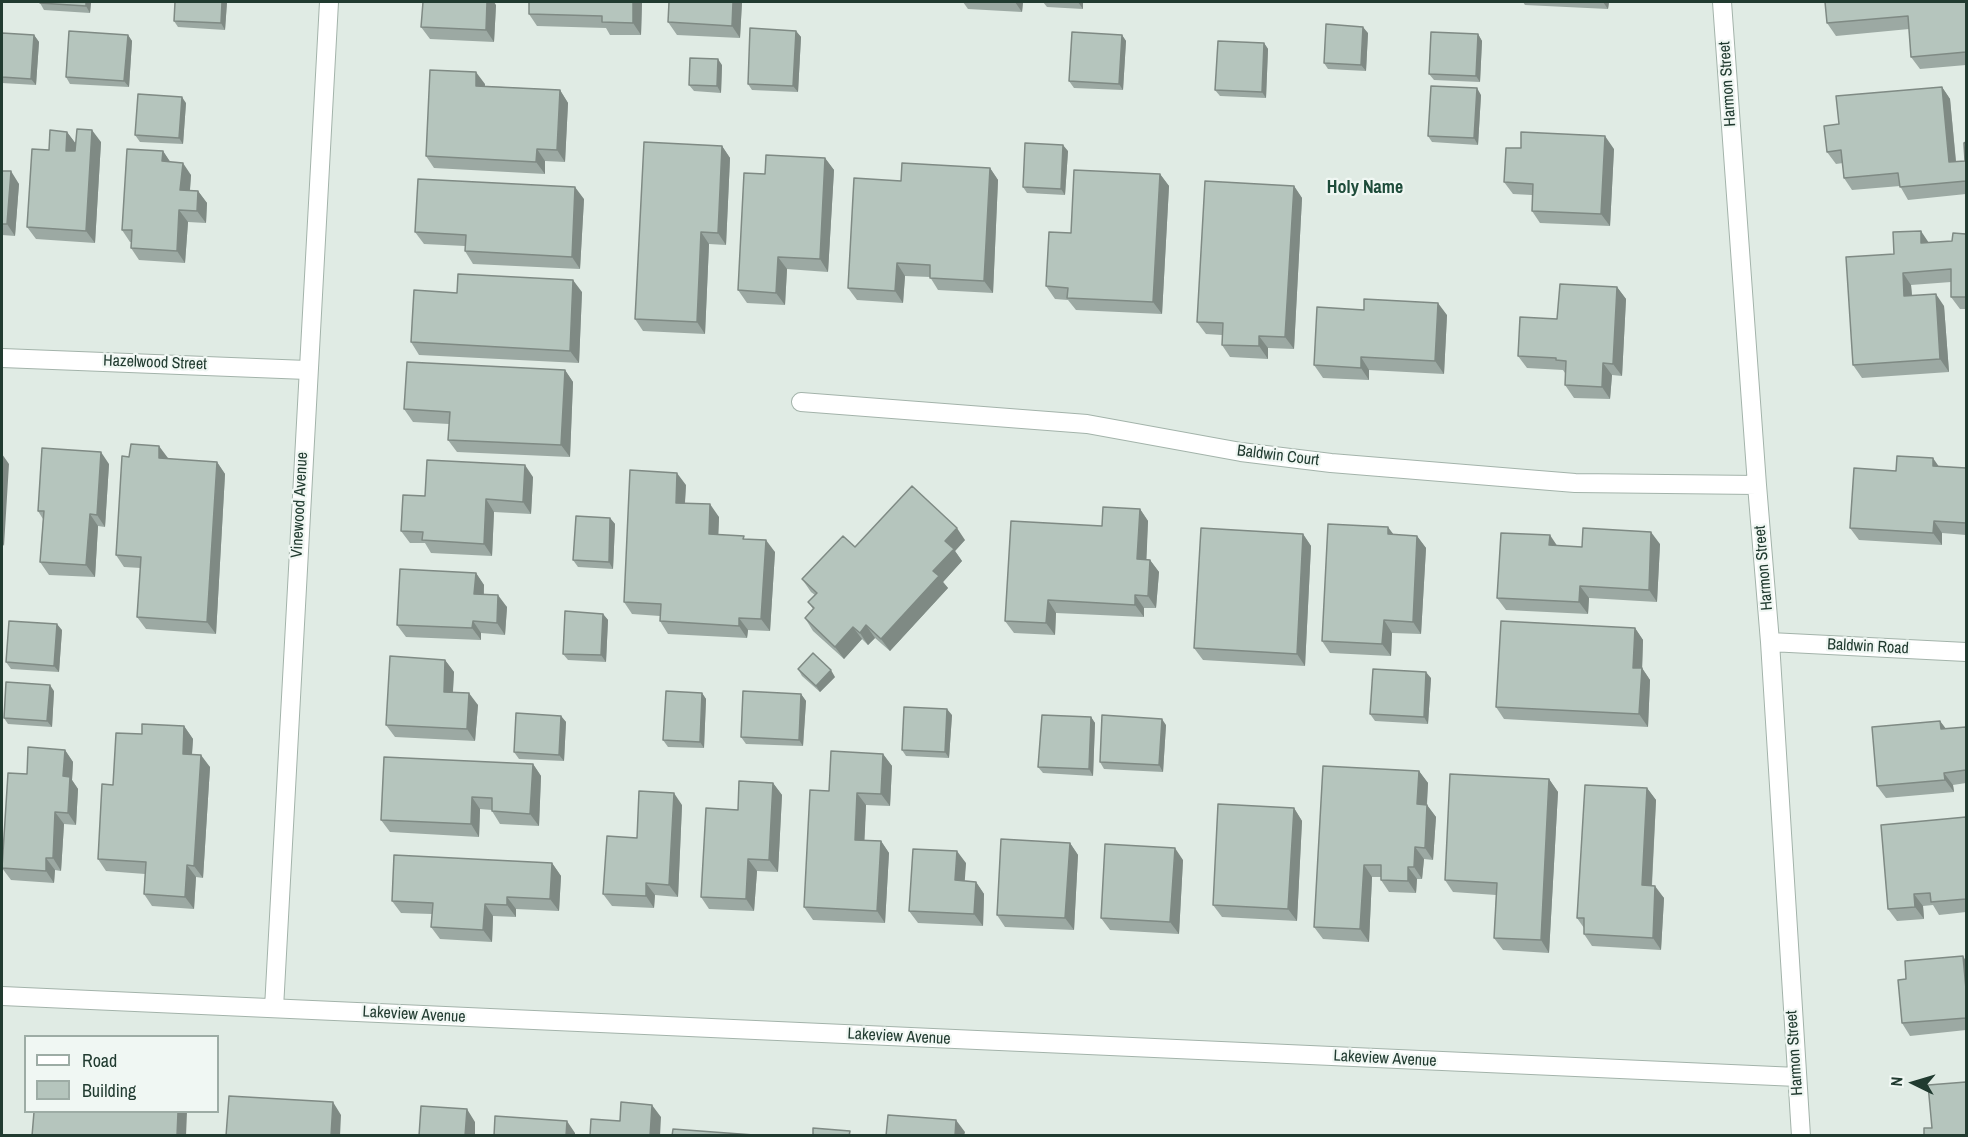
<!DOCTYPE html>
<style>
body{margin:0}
#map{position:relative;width:1968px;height:1137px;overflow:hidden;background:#e0ebe4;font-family:"Archivo Narrow",sans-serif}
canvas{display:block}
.frame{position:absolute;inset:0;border:3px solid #213b30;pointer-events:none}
.legend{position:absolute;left:24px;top:1035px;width:195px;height:78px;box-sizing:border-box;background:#f0f7f3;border:2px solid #9daca5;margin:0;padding:8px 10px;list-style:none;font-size:18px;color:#213b30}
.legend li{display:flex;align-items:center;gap:12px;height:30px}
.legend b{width:30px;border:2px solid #9daca5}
.north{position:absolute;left:1884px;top:1053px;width:60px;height:60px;-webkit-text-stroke:4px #f0f7f3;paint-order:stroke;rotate:275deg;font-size:16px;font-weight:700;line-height:24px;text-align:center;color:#213b30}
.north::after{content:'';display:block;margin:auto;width:21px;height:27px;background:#213b30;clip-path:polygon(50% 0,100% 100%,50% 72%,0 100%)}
</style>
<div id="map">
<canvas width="1968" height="1137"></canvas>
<div class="frame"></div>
<ul class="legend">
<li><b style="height:8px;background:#fff"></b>Road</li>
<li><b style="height:16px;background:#b5c5bd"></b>Building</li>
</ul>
<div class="north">N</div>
</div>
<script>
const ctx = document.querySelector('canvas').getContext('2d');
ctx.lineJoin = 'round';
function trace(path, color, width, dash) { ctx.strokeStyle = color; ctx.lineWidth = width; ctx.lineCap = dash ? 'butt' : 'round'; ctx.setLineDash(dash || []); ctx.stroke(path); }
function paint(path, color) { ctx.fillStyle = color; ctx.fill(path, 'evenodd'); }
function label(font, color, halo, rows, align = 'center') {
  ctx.font = font + ' "Archivo Narrow",sans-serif'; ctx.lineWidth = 4.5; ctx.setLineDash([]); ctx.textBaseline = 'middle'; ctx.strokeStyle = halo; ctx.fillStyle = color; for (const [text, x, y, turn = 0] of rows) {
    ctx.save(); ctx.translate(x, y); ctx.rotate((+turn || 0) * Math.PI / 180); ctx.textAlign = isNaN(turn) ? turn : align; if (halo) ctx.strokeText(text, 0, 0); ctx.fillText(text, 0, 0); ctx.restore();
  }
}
const minor = new Path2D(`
 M1722 2 1757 485 1770 642 1801 1136
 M2 358 307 370
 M801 402 1087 424 1241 452 1331 463 1575 483 1757 485
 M1770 642 1966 652
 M2 996 1797 1077
 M274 1008 329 2`);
const wall = new Path2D(`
 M40 2H91L90 13 44 10 40 3Z
 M175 2H227L225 30 178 27 174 21Z
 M529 2H642L641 35H610L606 28 537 26 529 14Z
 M742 2 740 38 677 35 668 22Z
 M963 2H1023L1022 12 968 9Z
 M1043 2H1083V9L1047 7Z
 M1523 2H1609L1608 9 1525 5Z
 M1966 2V65L1920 69 1911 57 1909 29 1836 36 1827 23Z
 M496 5 494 42 430 39 421 27Z
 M796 31 801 37 798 92 752 90 748 84Z
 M2 33 34 35 39 42 36 85 2 83Z
 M1368 33 1366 71 1328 69 1324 63Z
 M1478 34 1482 41 1480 82 1434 80 1429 74Z
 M128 35 132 41 129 87 70 84 66 77Z
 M1122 35 1126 41 1123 90 1074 88 1069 81Z
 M1264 43 1268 49 1266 98 1220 96 1215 90Z
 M722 65 721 93 694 91 689 85Z
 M485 84V86L560 90 568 103 565 162 545 161V174L434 168 426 156Z
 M1942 87 1950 99 1956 161H1965L1966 142V194L1908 200 1900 186 1852 190 1844 178 1843 163 1836 164 1827 152 1839 124Z
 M1481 95 1478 145 1432 142 1428 136Z
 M186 103 183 144 140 142 135 135Z
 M67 132 76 144 101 142 95 243 36 239 27 227 49 150Z
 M722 146 730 158 726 245 709 244 705 334 643 331 635 319Z
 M1614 149 1610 226 1540 223 1532 211V195L1513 194 1504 182Z
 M163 151 170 162 191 175 190 190 198 191 207 203 206 223 188 222 185 263 139 260 131 248V242H130L122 230Z
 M1068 151 1065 195 1027 193 1023 187Z
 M825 158 834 170 828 272 787 269 785 305 747 303 738 290 765 174Z
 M990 168 998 180 993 293 938 290 930 277 905 276 903 303 857 300 848 288 901 181Z
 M2 171 19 184 15 236 2 235Z
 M1160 174 1169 186 1162 314 1076 310 1068 300 1055 299 1046 286 1071 233Z
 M1294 186 1302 198 1294 349 1268 348V359L1230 357 1222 345V335L1206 334 1197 322Z
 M584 199 580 269 473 264 465 251V246L424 244 415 232Z
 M1966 234V309H1960L1951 297V282L1911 285 1912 295 1944 306 1949 372 1862 378 1853 365 1894 254 1929 243 1952 241Z
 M1617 287 1626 299 1622 376 1612 375 1610 399 1574 398 1565 385V373L1563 370 1527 368 1518 356 1557 319Z
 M582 292 579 363 419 355 411 342 457 293Z
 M1447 315 1444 374 1369 370V380L1323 378 1314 365Z
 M565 370 573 382 570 457 457 452 448 440 449 424 413 422 404 409Z
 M168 458V459L217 462 225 474 216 634 146 629 137 617 141 568 124 567 116 555Z
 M109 464 105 527 98 526 95 577 49 575 40 562 43 519 38 511Z
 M1939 466 1966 468V535L1942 533V545L1859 540 1850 528 1896 471Z
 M533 477 531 514 494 512 492 556 431 553 425 543H410L401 531 425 496Z
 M686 485 685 503 719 517 718 534 746 539 775 552 770 631 748 630 747 638 668 634 660 621V616L632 614 624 602Z
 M1140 509 1148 521 1146 559 1150 560 1159 572 1156 608H1144V617L1056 613 1055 635 1014 633 1005 621 1102 526Z
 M610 518 615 524 613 569 578 567 573 560Z
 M1303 534 1311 546 1305 666 1203 660 1194 648Z
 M1417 536 1426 548 1421 634 1392 633 1391 656 1330 653 1322 641Z
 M965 540 955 551 962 561 943 582 948 588 890 651 875 638 868 645 862 639 844 659 813 631 805 618 813 609 808 602 815 595 811 592 802 579 855 547Z
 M1660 544 1657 602 1589 598 1588 614 1506 610 1497 598 1558 546 1582 547Z
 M476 573 484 585V595L507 607 505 635 481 633V640L406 637 397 625Z
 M603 614 608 620 606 662 568 660 563 654Z
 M1635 628 1643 640 1642 668 1650 680 1648 727 1504 719 1496 707Z
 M62 630 59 672 11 669 6 662Z
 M445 660 454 672 453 692 478 705 475 741 395 737 386 725Z
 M798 669 835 677 820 692 802 676Z
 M1431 678 1428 724 1375 721 1370 714Z
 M54 691 52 727 8 724 4 718Z
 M702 693 706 699 704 748 668 747 663 740Z
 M801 694 806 701 803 746 746 744 741 737Z
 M952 715 949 758 906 756 902 750Z
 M561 716 566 722 564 761 519 759 514 752Z
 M1091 717 1095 723 1093 776 1043 773 1038 767Z
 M1940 721 1946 729 1966 727V783L1953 785 1954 792 1886 798 1877 786Z
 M1166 725 1163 772 1104 769 1100 762Z
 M184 726 193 739 192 755 210 767 203 878 196 877 194 909 152 906 144 894 145 874 106 871 98 859 113 785 142 734Z
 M65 750 73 762 72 780 78 789 76 825 64 824 61 871 55 870 54 883 11 880 2 868 27 774Z
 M883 754 892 766 890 806 866 805 864 840 881 841 889 853 885 923 813 920 804 907 829 791Z
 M533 764 541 776 539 826 500 824 492 811V810L480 809 479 837 390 832 381 820Z
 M1419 771 1428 783 1427 805 1436 817 1433 860 1424 859 1422 879H1417L1416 893 1389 892 1381 880V877H1372L1369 942 1323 939 1314 927Z
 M1549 779 1558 792 1549 953 1503 950 1494 938 1496 895 1453 892 1445 880Z
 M773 783 782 795 778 872 757 871 754 911 709 909 701 897 738 810Z
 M1647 788 1656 800 1652 886 1664 898 1661 950 1592 946 1584 934V928L1577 918Z
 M682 805 678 897 655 895 654 908 612 906 603 894 637 838Z
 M1294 808 1302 821 1297 921 1222 917 1213 905Z
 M1966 817V912L1939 915 1933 905 1923 906 1924 919 1897 921 1888 909Z
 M1070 843 1078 855 1074 930 1005 927 997 915Z
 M1183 860 1179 934 1110 930 1101 918Z
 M552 863 561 876 559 911 516 909V917L493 916 492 942 440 939 431 927 432 914 401 913 392 901Z
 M966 863 964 881 976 882 984 894 983 926 918 923 909 911Z
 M1966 961V1030L1910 1036 1902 1023 1906 979Z`);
const shadedWall = new Path2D(`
 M86 2H91L90 13 86 6Z
 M222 2H227L225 30 221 23Z
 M487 2H494L496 5 494 42 486 30Z
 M633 2H642L641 35 633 23Z
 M733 2H742L740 38 732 26Z
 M1015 2H1023L1022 12Z
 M1078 2H1083V9Z
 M1603 2H1609L1608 9Z
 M1363 27 1368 33 1366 71 1361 65Z
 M796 31 801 37 798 92 793 86Z
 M1478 34 1482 41 1480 82 1476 76Z
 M34 35 39 42 36 85 31 79Z
 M128 35 132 41 129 87 124 81Z
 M1122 35 1126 41 1123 90 1119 84Z
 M1264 43 1268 49 1266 98 1262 92Z
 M718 59 722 65 721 93 717 86Z
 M476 72 485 84 484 98 476 86Z
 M1942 87 1950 99 1957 174 1949 162Z
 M1477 88 1481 95 1478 145 1474 138Z
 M560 90 568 103 565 162 557 150Z
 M182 97 186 103 183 144 179 138Z
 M92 130 101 142 95 243 86 231Z
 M67 132 76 144 74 163 66 151Z
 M1605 136 1614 149 1610 226 1601 214Z
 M1063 145 1068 151 1065 195 1061 189Z
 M722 146 730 158 726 245 718 233Z
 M537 149 545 161V174L536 162Z
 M163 151 171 163 162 161Z
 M825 158 834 170 828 272 820 259Z
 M183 163 191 175 189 202 180 190Z
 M990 168 998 180 993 293 984 281Z
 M11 171 19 184 15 236 7 224Z
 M1160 174 1169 186 1162 314 1153 302Z
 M1294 186 1302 198 1294 349 1285 337Z
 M575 187 584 199 580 269 572 257Z
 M198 191 207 203 206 223 197 211Z
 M179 210 188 222 185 263 177 251Z
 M1921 231 1929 243H1921Z
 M701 232 709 244 705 334 697 322Z
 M778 257 787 269 785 305 776 293Z
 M897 263 905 276 903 303 895 291Z
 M1903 273 1911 285 1913 308 1904 296Z
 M573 280 582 292 579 363 570 351Z
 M1617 287 1626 299 1622 376 1613 364Z
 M1936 294 1944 306 1949 372 1940 359Z
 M1438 303 1447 315 1444 374 1435 361Z
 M1259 336 1268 348V359L1259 346Z
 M1361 357 1369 370V380L1361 368Z
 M1603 363 1612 375 1610 399 1602 387Z
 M565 370 573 382 570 457 561 445Z
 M159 446 168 458V470L159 458Z
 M101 452 109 464 105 527 97 515Z
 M2 454 9 464 4 546 2 543Z
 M1933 458 1942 471 1933 466Z
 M217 462 225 474 216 634 207 622Z
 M525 465 533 477 531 514 523 502Z
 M677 473 686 485 684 515 676 503Z
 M486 499 494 512 492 556 484 544Z
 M710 504 719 517 718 546 709 534Z
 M1140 509 1148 521 1146 571 1137 559Z
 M90 514 98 526 95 577 86 565Z
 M610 518 615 524 613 569 609 562Z
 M1934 521 1942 533V545L1933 533Z
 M1388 527 1397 539 1388 534Z
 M957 528 965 540 955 551 962 561 943 582 948 588 890 651 881 639 933 571 945 541Z
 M1651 532 1660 544 1657 602 1649 590Z
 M1303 534 1311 546 1305 666 1297 654Z
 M1550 535 1558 547 1549 545Z
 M1417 536 1426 548 1421 634 1413 622Z
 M766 540 775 552 770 631 761 619Z
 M1150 560 1159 572 1156 608 1148 596Z
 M476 573 484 585 483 606 474 594Z
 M1580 586 1589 598 1588 614 1579 602Z
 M498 595 507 607 505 635 497 623Z
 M1135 595 1144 608V617L1135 605Z
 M1048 600 1056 613 1055 635 1046 623Z
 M603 614 608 620 606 662 601 655Z
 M739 618 748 630 747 638 739 626Z
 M1384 620 1392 633 1391 656 1382 644Z
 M473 621 481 633V640L472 628Z
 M57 624 62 630 59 672 54 666Z
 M866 625 875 638 868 645 860 633Z
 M853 627 862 639 844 659 835 647Z
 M1635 628 1643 640 1642 671V668L1650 680 1648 727 1639 714 1633 668Z
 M445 660 454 672 452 704 444 692Z
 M831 670 835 677 820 692 816 686Z
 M1426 672 1431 678 1428 724 1424 717Z
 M50 685 54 691 52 727 47 721Z
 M469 693 478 705 475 741 467 729Z
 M702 693 706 699 704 748 700 742Z
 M801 694 806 701 803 746 799 740Z
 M947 709 952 715 949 758 945 752Z
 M561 716 566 722 564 761 559 755Z
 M1091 717 1095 723 1093 776 1089 769Z
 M1162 719 1166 725 1163 772 1159 765Z
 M1940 721 1949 733 1941 729Z
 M184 726 193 739 191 766 183 754Z
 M65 750 73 762 72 780 78 789 76 825 68 813 63 776Z
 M883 754 892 766 890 806 881 794Z
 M201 755 210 767 203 878 194 866Z
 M533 764 541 776 539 826 530 814Z
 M1419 771 1428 783 1426 817 1417 804Z
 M1944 773 1953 785 1954 792 1945 780Z
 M1549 779 1558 792 1549 953 1541 940Z
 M773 783 782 795 778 872 769 860Z
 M1647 788 1656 800 1651 898 1642 885Z
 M674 793 682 805 678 897 669 885Z
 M857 793 866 805 864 852 855 840Z
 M472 797 480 809 479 837 471 824Z
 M1427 805 1436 817 1433 860 1425 848Z
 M1294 808 1302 821 1297 921 1288 909Z
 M55 812 64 824 61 871 53 858Z
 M881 841 889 853 885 923 877 911Z
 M1070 843 1078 855 1074 930 1065 918Z
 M1415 847 1424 859 1422 879 1414 867Z
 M1175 848 1183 860 1179 934 1170 922Z
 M957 851 966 863 964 892 955 880Z
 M46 858 55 870 54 883 46 871Z
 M748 859 757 871 754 911 746 899Z
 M552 863 561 876 559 911 550 899Z
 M187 865 196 877 194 909 185 897Z
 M1364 865 1372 877 1369 942 1360 929Z
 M1408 867 1417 879 1416 893 1408 881Z
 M976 882 984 894 983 926 974 914Z
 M646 883 655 895 654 908 646 896Z
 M1655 886 1664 898 1661 950 1653 938Z
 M1914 894 1923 906 1924 919 1915 907Z
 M507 897 516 909V917L507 905Z
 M485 904 493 916 492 942 483 930Z
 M1963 956 1966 961V990V989Z
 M333 1102 341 1115 340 1136H331Z
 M652 1105 661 1117 660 1136H650Z
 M467 1109 475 1122V1136H465Z
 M178 1112H187L186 1136H177Z
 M956 1120 965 1132 964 1136H955Z
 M567 1121 575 1133V1136H566Z`);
const building = new Path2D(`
 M40 2H86V6L40 3Z
 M175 2H222L221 23 174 21Z
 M423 2H487L486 30 421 27Z
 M529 2H633V23L602 22V16L529 14Z
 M669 2H733L732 26 668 22Z
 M1825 2H1966V52L1911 57 1908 16 1827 23Z
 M1326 24 1363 27 1361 65 1324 63Z
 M750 28 796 31 793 86 748 84Z
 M69 31 128 35 124 81 66 77Z
 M1072 32 1122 35 1119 84 1069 81Z
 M1431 32 1478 34 1476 76 1429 74Z
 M2 33 34 35 31 79 2 77Z
 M1218 41 1264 43 1262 92 1215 90Z
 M690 58 718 59 717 86 689 85Z
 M430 70 476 72V86L560 90 557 150 537 149 536 162 426 156Z
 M1431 86 1477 88 1474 138 1428 136Z
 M1942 87 1949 162 1965 161 1964 143 1966 142V181L1900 187 1898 173 1844 178 1841 150 1827 152 1824 126 1839 124 1836 96Z
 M138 94 182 97 179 138 135 135Z
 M77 129 92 130 86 231 27 227 32 149 49 150 50 130 67 132 66 151H75Z
 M1521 132 1605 136 1601 214 1532 211 1533 184 1504 182 1506 148H1521Z
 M644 142 722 146 718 233 701 232 697 322 635 319Z
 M1025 143 1063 145 1061 189 1023 187Z
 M127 149 163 151 162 161 183 163 180 190 198 191 197 211 179 210 177 251 131 248 132 230H122Z
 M766 155 825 158 820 259 778 257 776 293 738 290 744 173 765 174Z
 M902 163 990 168 984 281 930 278V265L897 263 895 291 848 288 854 178 901 181Z
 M1074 170 1160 174 1153 302 1067 298 1068 288 1046 286 1049 232 1071 233Z
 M2 171H11L7 224H2Z
 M418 179 575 187 572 257 465 251 466 235 415 232Z
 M1205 181 1294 186 1285 337 1259 336V346L1222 345 1223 323 1197 322Z
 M1921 231V243L1952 241 1953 233 1966 234V297H1951V269L1903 273 1904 296 1936 294 1940 359 1853 365 1846 257 1894 254 1893 232Z
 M458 274 573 280 570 351 411 342 414 290 457 293Z
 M1560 284 1617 287 1613 364 1603 363 1602 387 1565 385 1566 361 1556 360V358L1518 356 1520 317 1557 319Z
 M1364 299 1438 303 1435 361 1361 357V368L1314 365 1317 307 1364 310Z
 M407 362 565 370 561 445 448 440 450 412 404 409Z
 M131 444 159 446V458L217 462 207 622 137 617 141 557 116 555 122 456 129 457Z
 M42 448 101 452 97 515 90 514 86 565 40 562 44 511H38Z
 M1897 456 1933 458V466L1966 468V523L1934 521 1933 533 1850 528 1854 468 1896 471Z
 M427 460 525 465 523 502 486 499 484 544 422 540 423 532 401 531 403 495 425 496Z
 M630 470 677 473 676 503 710 504 709 534 744 536 743 539 766 540 761 619 739 618V626L660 621 661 604 624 602Z
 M912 486 957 528 945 541 954 549 933 571 939 576 881 639 866 625 860 633 853 627 835 647 805 618 814 608 808 602 817 593 802 579 843 536 855 547Z
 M1103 507 1140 509 1137 559 1150 560 1148 596 1135 595V605L1048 600 1046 623 1005 621 1011 521 1102 526Z
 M576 516 610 518 609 562 573 560Z
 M1328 524 1388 527V534L1417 536 1413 622 1384 620 1382 644 1322 641Z
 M1201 528 1303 534 1297 654 1194 648Z
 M1583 528 1651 532 1649 590 1580 586 1579 602 1497 598 1501 533 1550 535 1549 545 1582 547Z
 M400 569 476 573 474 594 498 595 497 623 473 621 472 628 397 625Z
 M565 611 603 614 601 655 563 654Z
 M9 621 57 624 54 666 6 662Z
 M1501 621 1635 628 1633 668H1642L1639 714 1496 707Z
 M813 653 831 670 816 686 798 669Z
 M390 656 445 660 444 692 469 693 467 729 386 725Z
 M1373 669 1426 672 1424 717 1370 714Z
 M6 682 50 685 47 721 4 718Z
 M666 691 702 693 700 742 663 740Z
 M743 691 801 694 799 740 741 737Z
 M904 707 947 709 945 752 902 750Z
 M516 713 561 716 559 755 514 752Z
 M1042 715 1091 717 1089 769 1038 767Z
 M1102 715 1162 719 1159 765 1100 762Z
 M1940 721 1941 729 1966 727V770L1944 773 1945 780 1877 786 1872 727Z
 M142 724 184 726 183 754 201 755 194 866 187 865 185 897 144 894 146 862 98 859 102 784 113 785 116 733 142 734Z
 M28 747 65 750 63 776 70 777 68 813 55 812 53 858H46V871L2 868 8 773 27 774Z
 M831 751 883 754 881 794 857 793 855 840 881 841 877 911 804 907 810 790 829 791Z
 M384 757 533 764 530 814 492 811V798L472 797 471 824 381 820Z
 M1323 766 1419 771 1417 804 1427 805 1425 848 1415 847 1414 867H1408V881L1381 880V865H1364L1360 929 1314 927Z
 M1450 774 1549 779 1541 940 1494 938 1497 883 1445 880Z
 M739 781 773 783 769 860 748 859 746 899 701 897 706 808 738 810Z
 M1585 785 1647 788 1642 885 1655 886 1653 938 1584 934V918H1577Z
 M639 791 674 793 669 885 646 883V896L603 894 607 836 637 838Z
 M1218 804 1294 808 1288 909 1213 905Z
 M1966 817V899L1931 902 1930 893 1914 894 1915 907 1888 909 1881 825Z
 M1001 839 1070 843 1065 918 997 915Z
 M1105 844 1175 848 1170 922 1101 918Z
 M913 849 957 851 955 880 976 882 974 914 909 911Z
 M394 855 552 863 550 899 507 897V905L485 904 483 930 431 927 433 903 392 901Z
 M1963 956 1966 989V1018L1902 1023 1898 980 1906 979 1905 961Z
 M1966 1082V1136H1924V1128H1932L1928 1085Z
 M229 1096 333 1102 331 1136H226Z
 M621 1102 652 1105 650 1136H590L591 1119 620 1121Z
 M421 1106 467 1109 465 1136H419Z
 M34 1112H178L177 1136H32Z
 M888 1115 956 1120 955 1136H886Z
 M495 1116 567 1121 566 1136H494Z
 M813 1128 850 1131 849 1136H813Z
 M673 1129 754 1135V1136H672Z`);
const streetNames = [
 ["Harmon Street",1728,84,-94],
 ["Hazelwood Street",155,363,2],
 ["Baldwin Court",1278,456,7],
 ["Vinewood Avenue",300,505,-87],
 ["Harmon Street",1764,568,-95],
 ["Baldwin Road",1868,647,3],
 ["Lakeview Avenue",414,1015,3],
 ["Lakeview Avenue",899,1037,3],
 ["Harmon Street",1795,1053,-94],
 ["Lakeview Avenue",1385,1059,3]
];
const neighbourhoodNames = [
 ["Holy Name",1365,188]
];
trace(minor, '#a3b3aa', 20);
trace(minor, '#fff', 18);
paint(wall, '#9ca9a3');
paint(shadedWall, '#7f8a84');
paint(building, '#b5c5bd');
trace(building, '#7f8a84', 1.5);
label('16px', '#213b30', '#f0f7f3', streetNames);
label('bold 18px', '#1e4c3a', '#f0f7f3', neighbourhoodNames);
</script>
